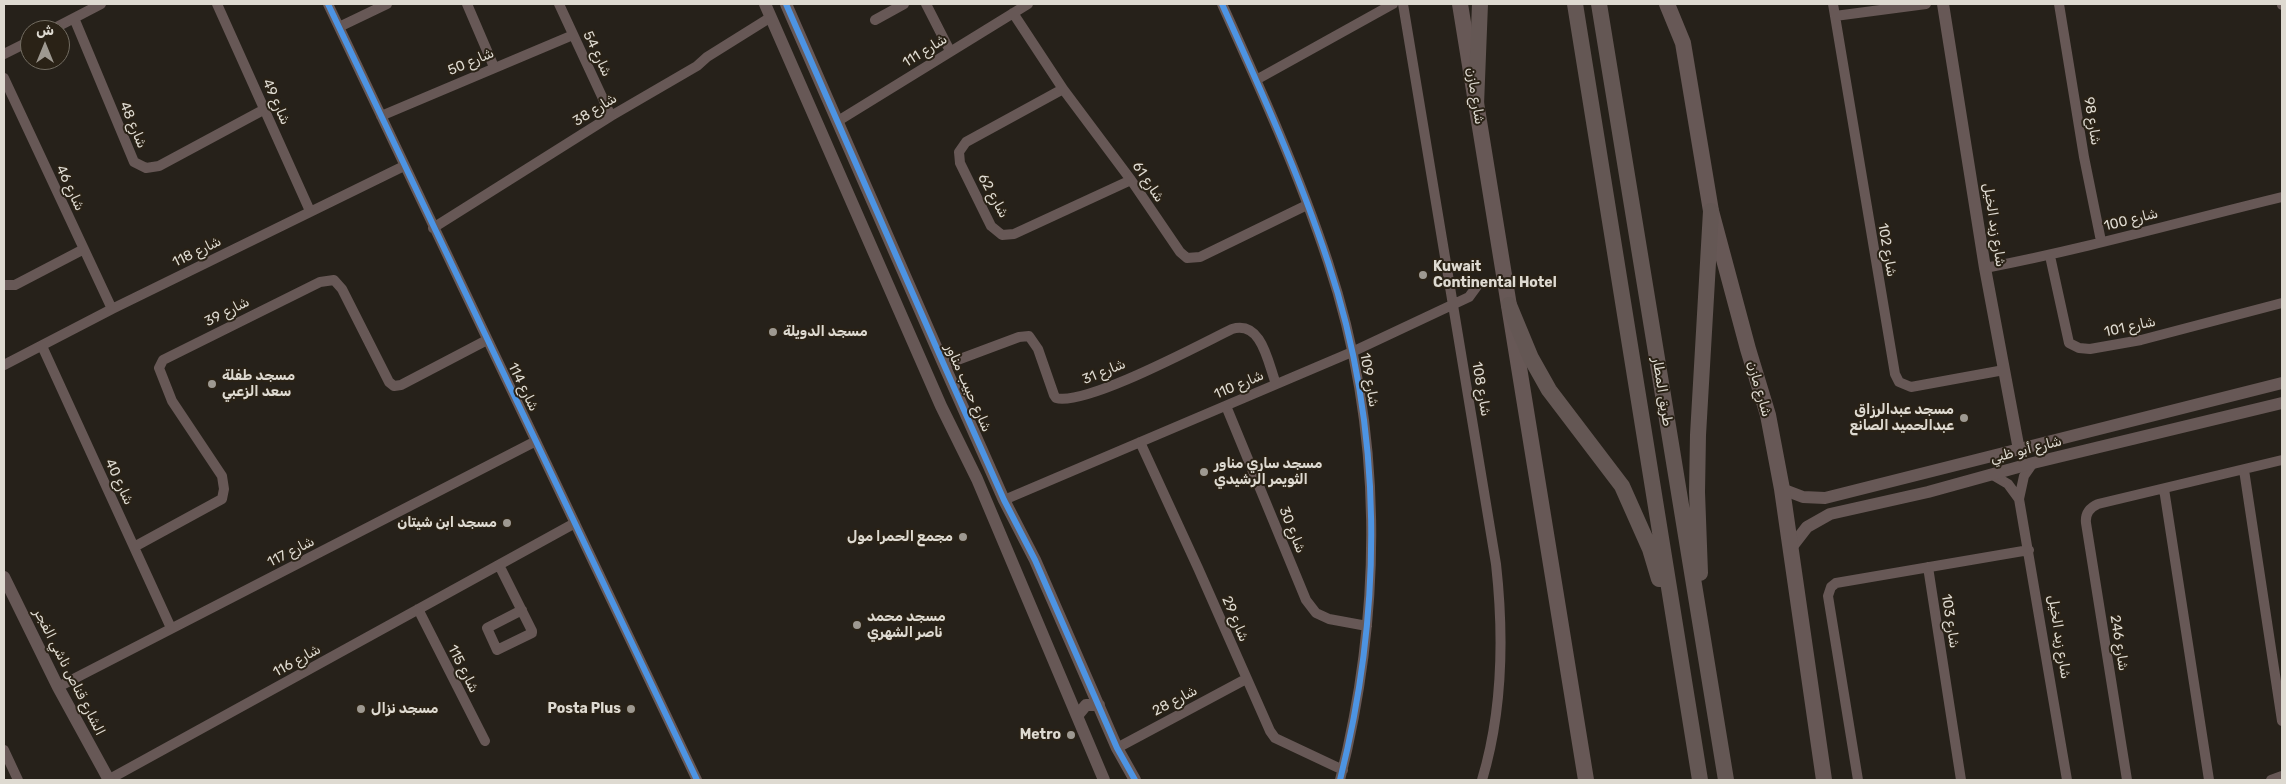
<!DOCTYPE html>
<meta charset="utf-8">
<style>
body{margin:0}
#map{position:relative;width:2286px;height:784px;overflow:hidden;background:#26211a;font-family:Rubik,"Noto Naskh Arabic",sans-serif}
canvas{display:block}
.frame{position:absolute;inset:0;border:5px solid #dedad1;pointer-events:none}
.north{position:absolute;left:20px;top:20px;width:50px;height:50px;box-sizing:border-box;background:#2a2216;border:1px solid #726c61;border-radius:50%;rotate:0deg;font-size:14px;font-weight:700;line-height:20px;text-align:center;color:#dedad1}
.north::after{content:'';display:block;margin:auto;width:18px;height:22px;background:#9e9991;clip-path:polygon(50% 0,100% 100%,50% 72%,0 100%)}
</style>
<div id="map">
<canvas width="2286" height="784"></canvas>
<div class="frame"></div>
<div class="north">ش</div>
</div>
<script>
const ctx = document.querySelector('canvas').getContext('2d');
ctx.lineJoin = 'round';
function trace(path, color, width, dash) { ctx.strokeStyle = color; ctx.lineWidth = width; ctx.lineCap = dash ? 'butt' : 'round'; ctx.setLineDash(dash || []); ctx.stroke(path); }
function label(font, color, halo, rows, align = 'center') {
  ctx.font = font + ' Rubik,"Noto Naskh Arabic",sans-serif'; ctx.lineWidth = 4; ctx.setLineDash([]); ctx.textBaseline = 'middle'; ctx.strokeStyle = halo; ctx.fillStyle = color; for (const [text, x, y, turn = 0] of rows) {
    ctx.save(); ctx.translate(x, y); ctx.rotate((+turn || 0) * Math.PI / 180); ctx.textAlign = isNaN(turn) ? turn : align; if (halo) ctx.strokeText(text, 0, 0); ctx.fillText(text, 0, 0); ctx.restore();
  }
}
const minor = new Path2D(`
 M217 4 310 211
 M328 4 697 780
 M467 4 494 67
 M559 4 611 116
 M926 4 950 51
 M1222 4C1260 88 1299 174 1328 262 1384 430 1383 609 1340 780
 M1403 4 1496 564C1504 636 1503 710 1482 780
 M1833 4 1895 374 1899 382 1911 387 2004 370
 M2059 4 2084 157 2101 241
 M2282 4V5
 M1013 13 1063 89 1131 180 1180 252 1187 258 1200 257 1307 205
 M1835 16 1926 4
 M74 18 134 162 146 168 159 166 265 109
 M875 20 904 4
 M339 27 387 4
 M51 30 101 4
 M4 54 30 41
 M4 78 112 309
 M1256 80 1393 4
 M1063 89 966 142 959 152 960 163 991 226 1002 235 1014 234 1131 180
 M381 116 573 35
 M838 121 1028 4
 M433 228 611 116 697 66 707 57 771 17
 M2050 256 2069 343 2079 348 2090 349 2141 340 2282 303
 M1985 268C2085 249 2183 221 2282 197
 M4 285H15L84 249
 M42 346 171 628
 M4 365 112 309 404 166
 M944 365 1019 337 1029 336 1038 349 1054 395 1056 398C1086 406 1199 345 1232 329 1262 320 1268 363 1276 384
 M1226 406 1306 600 1316 613 1329 619 1367 626
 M1140 442 1198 568 1270 731 1275 738 1343 770
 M2244 470 2282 721
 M1991 474 2008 484 2019 499 2067 780
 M2164 489 2209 780
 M2019 499 2024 476 2033 463
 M1004 500 1352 352 1469 297 1477 286
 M134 547 222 499 224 489 222 476 172 401 159 368 163 360 320 282 334 280 342 289 389 382 394 386 401 385 487 340
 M499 565 532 631V633L497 650 487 628 522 610
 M1928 567 1961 780
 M418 609 485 741
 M58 687 536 441
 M1117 748 1246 679
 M4 750 18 780
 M108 780 575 523
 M1858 780 1828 596 1831 587 1836 583 2029 550
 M2127 780 2086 523C2085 514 2089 508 2098 504L2282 460
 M2271 780 2282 776`);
const tertiary = new Path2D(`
 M765 4 941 406 977 479 1104 780
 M786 4 944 365 1004 500 1035 560 1117 748 1135 780
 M1943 4 1985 268 2019 450
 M1782 489 1803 497 1825 498 2282 383
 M1790 549 1807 527 1830 514 1928 492 2033 463 2282 403
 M4 577 58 687 109 780
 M1077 716 1086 705H1099`);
const primary = new Path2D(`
 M1460 4 1586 780
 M1667 4 1683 43 1711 211 1748 349 1768 415 1782 489 1824 780`);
const trunk = new Path2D(`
 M1575 4 1700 780
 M1599 4 1726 780
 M1476 105 1480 4
 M1509 305 1531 358 1549 390 1622 486 1650 549 1659 579
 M1700 573 1697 492 1698 435 1711 211`);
const cycleway = new Path2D(`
 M328 4 697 780
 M786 4 944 365 1004 500 1035 560 1117 748 1135 780
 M1222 4C1260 88 1299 174 1328 262 1384 430 1383 609 1340 780`);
const markers = [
 [1423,275,5,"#9e9991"],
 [773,332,5,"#9e9991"],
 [212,384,5,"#9e9991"],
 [1964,418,5,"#9e9991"],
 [1204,472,5,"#9e9991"],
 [507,523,5,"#9e9991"],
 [963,537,5,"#9e9991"],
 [857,625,5,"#9e9991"],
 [361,709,5,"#9e9991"],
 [631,709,5,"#9e9991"],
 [1071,735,5,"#9e9991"]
];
const streetNames = [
 ["شارع 111",925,51,-32],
 ["شارع 54",597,54,65],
 ["شارع 50",471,62,-23],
 ["شارع مازن",1475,96,81],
 ["شارع 49",276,102,66],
 ["شارع 38",595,110,-32],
 ["شارع 98",2092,121,81],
 ["شارع 48",133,125,67],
 ["شارع 61",1148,182,56],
 ["شارع 46",70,188,65],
 ["شارع 62",993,196,61],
 ["شارع 100",2131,220,-14],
 ["شارع زيد الخيل",1994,225,81],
 ["شارع 102",1887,250,80],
 ["شارع 118",197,252,-26],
 ["شارع 39",227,312,-27],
 ["شارع 101",2130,327,-12],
 ["شارع 31",1104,372,-22],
 ["شارع 109",1369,380,80],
 ["شارع 110",1239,385,-23],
 ["شارع 114",523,387,64],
 ["شارع حبيب مناور",968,388,66],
 ["شارع 108",1481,389,80],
 ["شارع مازن",1759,389,74],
 ["طريق المطار",1662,392,81],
 ["شارع أبو ظبي",2026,450,-14],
 ["شارع 40",119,482,65],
 ["شارع 30",1292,530,68],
 ["شارع 117",291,552,-27],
 ["شارع 29",1235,619,67],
 ["شارع 103",1950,621,81],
 ["شارع زيد الخيل",2059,637,81],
 ["شارع 246",2119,643,81],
 ["شارع 116",297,661,-29],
 ["شارع 115",463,669,63],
 ["الشارع قناص ناشي الفجر",69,672,63],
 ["شارع 28",1175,701,-28]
];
const poiNames = [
 ["Kuwait",1433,267],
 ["Continental Hotel",1433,283],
 ["مسجد الدويلة",783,332],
 ["مسجد طفلة",222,376],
 ["سعد الزعبي",222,392],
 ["مسجد عبدالرزاق",1954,410,"right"],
 ["عبدالحميد الصانع",1954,426,"right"],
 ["مسجد ساري مناور",1214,464],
 ["الثويمر الرشيدي",1214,480],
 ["مسجد ابن شيتان",497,523,"right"],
 ["مجمع الحمرا مول",953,537,"right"],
 ["مسجد محمد",867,617],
 ["ناصر الشهري",867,633],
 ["مسجد نزال",371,709],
 ["Posta Plus",621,709,"right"],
 ["Metro",1061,735,"right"]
];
trace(minor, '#675856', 10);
trace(tertiary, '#675856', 12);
trace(primary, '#675856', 16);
trace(trunk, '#645754', 16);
trace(cycleway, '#4d94e3', 6);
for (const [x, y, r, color] of markers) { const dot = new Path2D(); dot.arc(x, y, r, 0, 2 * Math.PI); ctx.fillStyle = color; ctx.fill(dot); trace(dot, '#2a2216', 2); }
label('14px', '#dedad1', '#2a2216', streetNames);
label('bold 14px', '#dedad1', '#2a2216', poiNames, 'left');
</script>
